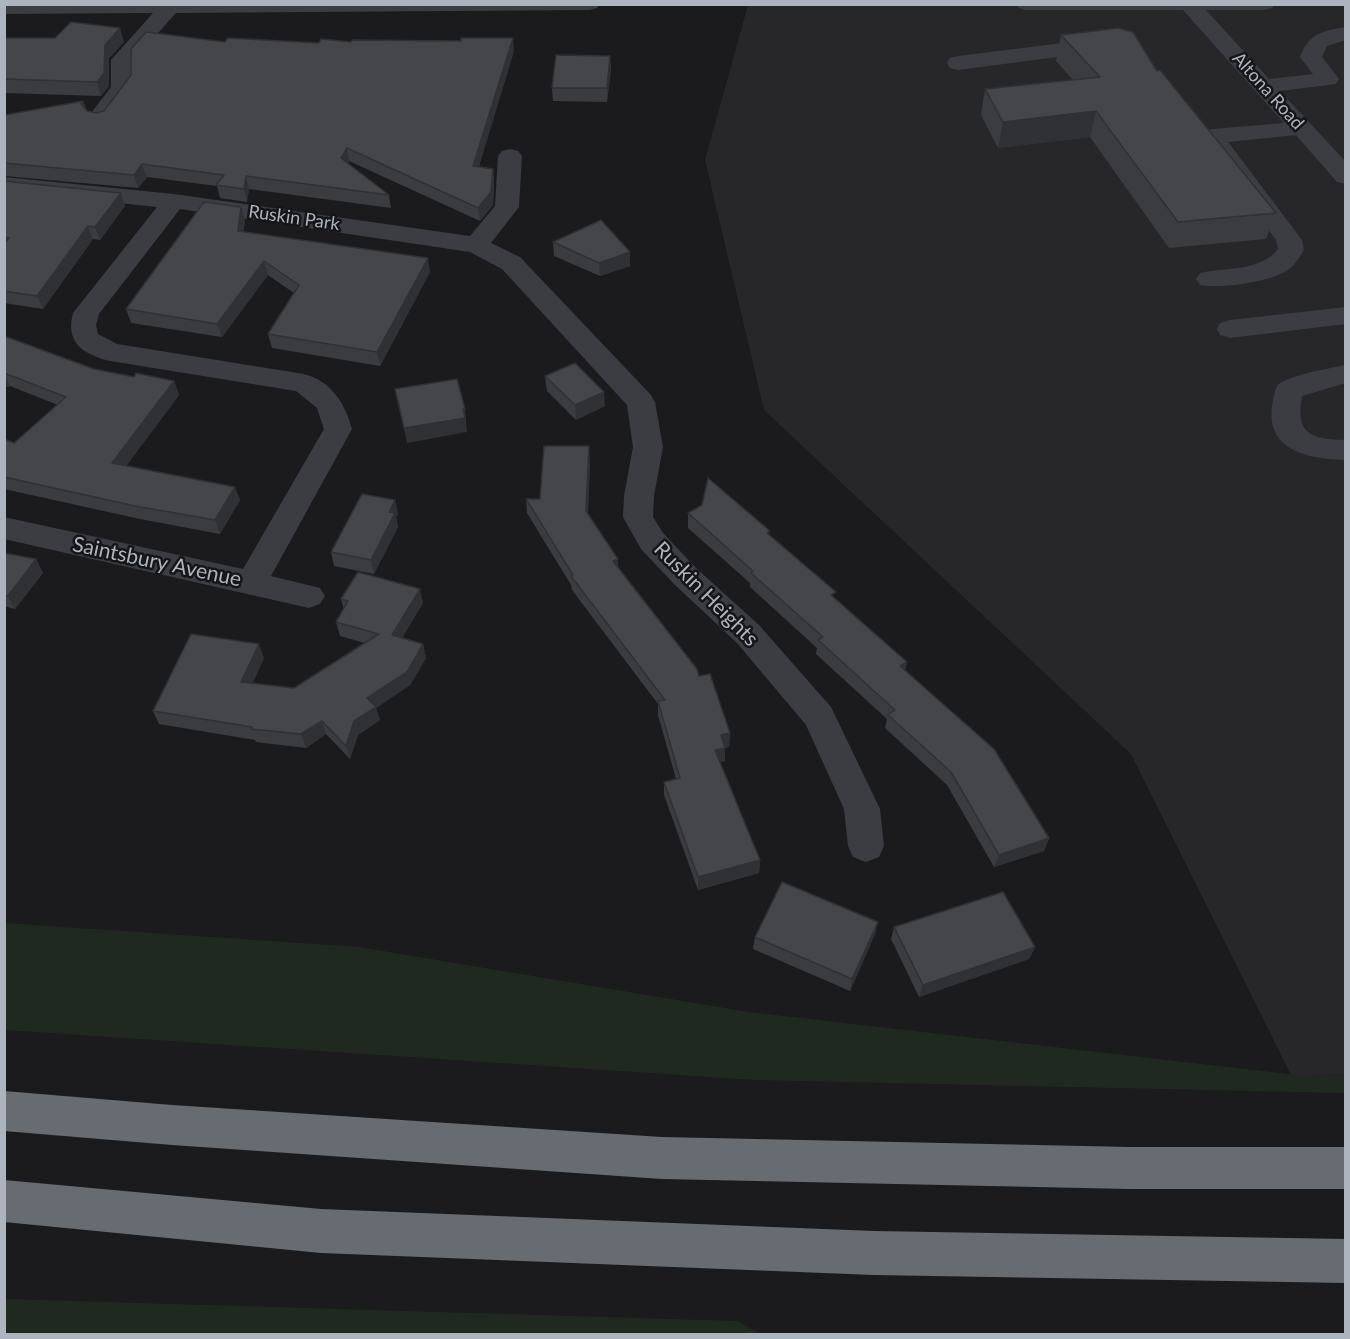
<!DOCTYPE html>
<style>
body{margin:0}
#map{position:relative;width:1350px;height:1339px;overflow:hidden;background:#1b1b1d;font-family:Lato,sans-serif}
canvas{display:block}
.frame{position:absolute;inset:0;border:6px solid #adb4bd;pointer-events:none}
</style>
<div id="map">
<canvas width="1350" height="1339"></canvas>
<div class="frame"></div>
</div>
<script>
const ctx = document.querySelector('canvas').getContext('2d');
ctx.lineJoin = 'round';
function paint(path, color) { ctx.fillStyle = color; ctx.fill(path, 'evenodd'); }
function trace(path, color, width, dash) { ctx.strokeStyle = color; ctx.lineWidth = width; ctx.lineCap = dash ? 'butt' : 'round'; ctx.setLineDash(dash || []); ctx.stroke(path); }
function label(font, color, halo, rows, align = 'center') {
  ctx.font = font + ' Lato,sans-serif'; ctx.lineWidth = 5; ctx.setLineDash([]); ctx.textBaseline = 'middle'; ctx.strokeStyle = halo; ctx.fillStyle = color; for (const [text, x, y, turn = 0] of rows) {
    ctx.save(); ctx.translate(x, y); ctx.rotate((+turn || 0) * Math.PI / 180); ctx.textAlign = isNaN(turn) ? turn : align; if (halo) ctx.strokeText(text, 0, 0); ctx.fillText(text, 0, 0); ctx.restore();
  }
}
const built = new Path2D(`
 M748 5H1345V1074L1292 1077 1131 754 764 410 705 160Z`);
const green = new Path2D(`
 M4 923 359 947 749 1012 1306 1076 1345 1074V1093L755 1080 5 1030Z
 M5 1299 737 1321 761 1334H5Z`);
const minor = new Path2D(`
 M4 4H600L597 8 590 10 176 13 133 61V87L108 122 100 124 92 122 88 117 111 87V60L153 13 4 14Z
 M1016 4H1275L1272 8 1265 10H1206L1269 79 1313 74 1300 57C1308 34 1324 30 1346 27V40L1327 46 1322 57 1339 79 1336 84 1280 91 1346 162V184L1337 182 1296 135 1228 142 1302 240 1304 250C1300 256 1295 265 1289 269 1274 282 1218 289 1200 285L1196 279 1200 273C1226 267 1260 272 1278 249L1276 240 1200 136 1204 131 1212 129 1284 123 1183 10H1026L1019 8Z
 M1103 38 1111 40 1114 45 1111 50 958 70 950 68 947 63 950 58 958 56Z
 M510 149 518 151 522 156 519 207 491 243 520 257 651 395 655 402 663 447 654 496 653 517 663 533 696 568 759 625 831 707 880 809 884 846 879 857 866 862 853 857 848 846 844 809 806 725 737 643 674 584 641 549 623 517 624 496 633 447 627 405 502 269 470 252 180 209 99 314 96 325 98 334 117 344 304 374C331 381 345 403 352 429L271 576 320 588 325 596 320 604 309 608 4 539V517L243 569 324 429 317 408 296 391 110 361C83 354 65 343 73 313L157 207 4 191V177L174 194 470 236 495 206 498 156 502 151Z
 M1346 307V324L1230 338 1220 335 1217 329 1220 323 1230 320Z
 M1346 365V383L1302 396C1295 435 1311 439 1346 440V460C1311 459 1266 452 1272 406 1273 400 1274 389 1279 384 1291 375 1330 368 1346 365Z`);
const highway = new Path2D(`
 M4 1091 172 1105 662 1137 1130 1147H1346V1189H1130L662 1179 172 1145 4 1131Z
 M4 1180 321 1209 874 1231 1346 1239V1283L874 1275 321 1253 4 1222Z`);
const wall = new Path2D(`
 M1061 35 1157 71 1276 213 1266 239 1169 248 1090 137 998 148 981 115 985 89 1073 80 1056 61Z
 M4 38 124 42 109 58V86L101 96 4 93Z
 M225 42 319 43 351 42 514 51 479 166 493 169 494 182 493 205 480 221 349 161 348 164 389 195 391 208 249 189 247 202 220 198 217 186 147 177 138 188 4 176V115L83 101 87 111 96 113 104 111Z
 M610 56 611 69 607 102 553 101 552 88Z
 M4 181 121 193 125 206 100 240 93 239 43 309 4 303Z
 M245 221 243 232 430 272 380 366 272 348 268 334 294 293 268 275 222 337 131 323 126 309Z
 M553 242 630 266 600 276 554 256Z
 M4 336 94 369 134 377 174 381 179 395 126 466 240 500 220 534 140 519 4 489V439L14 443 58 405 10 386 4 388Z
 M545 376 605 406 576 420 547 391Z
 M590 461 588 513 618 567 699 676 730 733 729 747 725 748V761L720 762 760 860 759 873 698 890 664 795V782L676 779 658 715V704L572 590 571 585 527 513 526 499H540Z
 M395 500 398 514 396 517 398 527 374 574 334 566 331 552Z
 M702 505 770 535 835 598 907 662 905 671 1049 838 1044 851 994 867 947 785 885 728 887 719 816 654 817 648 750 587V583L688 528V513Z
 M4 553 36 559 43 573 15 609 4 606Z
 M341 599 423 603 402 638 423 644 426 658 410 685 376 708 380 720 358 735 350 759 326 734 306 748 256 742 255 740 159 724 153 711 264 658 252 684 294 688 365 643 340 636 336 622 344 609Z
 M878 922 875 934 850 991 753 949 755 937Z
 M894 927 1035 947 1029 959 919 997 891 939Z`);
const shadedWall = new Path2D(`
 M120 28 124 42 109 58V86L101 96 97 82 105 45Z
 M513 38 514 51 475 179 473 166Z
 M610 56 611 69 607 102V88Z
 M83 101 88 114 81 104Z
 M1096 111 1090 137 998 148 1003 122Z
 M347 148 349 161 343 171 341 158Z
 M142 164 147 177 138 188 134 175Z
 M493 169 494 182 493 205 480 221 478 208Z
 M246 176 249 189 247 202 244 189Z
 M121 193 125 206 100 240 95 227Z
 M241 207 245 221 241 245 238 231Z
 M88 226 93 239 43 309 37 296Z
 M630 252V266L600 276 599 263Z
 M428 258 430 272 380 366 377 352Z
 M264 261 268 275 222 337 217 324Z
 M4 375 10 386 4 388Z
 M174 381 179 395 118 477 112 463Z
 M604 392 605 406 576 420 575 405Z
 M465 409 467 432 407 443 404 428Z
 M589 446 590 461 587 525 586 511Z
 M235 487 240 500 220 534 215 520Z
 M395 500 398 514 396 517 398 527 374 574 371 560 389 512Z
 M36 559 43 573 15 609 8 596Z
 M618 559V573L613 561Z
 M420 589 423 603 395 649 392 635Z
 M259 644 264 658 247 696 241 682Z
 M423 644 426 658 410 685 376 708 380 720 358 735 350 759 346 746 354 721 367 698Z
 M907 662 904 676 900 666Z
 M322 721 326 734 306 748 301 734Z
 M730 733 729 747 721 749 725 748V761L715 763V750L721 735Z
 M1049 838 1044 851 994 867 999 855Z
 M760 860 759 873 698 890V877Z
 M878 922 875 934 850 991 852 979Z
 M1035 947 1029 959 919 997 923 985Z`);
const building = new Path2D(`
 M71 22 120 28 105 45 104 73 97 82 4 79V38H55Z
 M1118 28 1133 32 1157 71 1160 70 1276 213 1178 222 1096 111 1003 122 985 89 1100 77 1061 35Z
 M146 32 225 42 228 38 319 43 321 39 351 42 352 40 461 41V38H513L473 166 493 169 491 192 478 208 347 148 341 158 389 195 246 176 244 189 216 185 224 175 142 164 134 175 4 163 5 115 83 101 81 104 87 111 96 113 104 111 131 75V49Z
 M556 55 610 56 607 88H552Z
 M4 181 121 193 95 227 88 226 37 296 4 291V244L9 238 4 237Z
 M204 202 241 207 238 231 428 258 377 352 268 334 299 285 264 261 217 324 126 309Z
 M601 220 630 252 599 263 553 242Z
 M4 336 94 369 134 377 136 373 174 381 112 463 235 487 215 520 135 506 4 477V439L14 443 66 397 4 373Z
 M575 363 604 392 575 405 545 376Z
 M457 379 465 409H463L465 418 404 428 395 389Z
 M544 446H589L586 511 618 559 613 561 697 669 699 676 710 674 730 733 721 735 725 748 715 750 760 860 698 877 664 782 680 778 658 701 665 700 571 576 573 575 526 499H540Z
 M708 478 770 531 767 533 836 592 831 595 907 662 900 666 994 749 1049 838 999 855 951 772 888 715 895 710 818 640 823 637 751 573 753 571 688 513 702 505Z
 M362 494 395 500 389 512 395 513 371 560 331 552Z
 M4 553 36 559 8 596 4 595Z
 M358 572 420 589 392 635 423 644 407 672 367 698 376 707 354 721 346 746 322 721 301 734 251 729 252 727 153 711 191 634 259 644 241 682 294 688 379 634 336 622 348 601 341 599Z
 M782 882 878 922 852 979 755 937Z
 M1003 892 1035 947 923 985 894 927Z`);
const farStreetnames = [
 ["Altona Road",1268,91,48],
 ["Ruskin Park",294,218,8]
];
const streetNames = [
 ["Saintsbury Avenue",157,562,12],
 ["Ruskin Heights",706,594,45]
];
paint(built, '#27272a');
paint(green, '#202920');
paint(minor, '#3b3d42');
paint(highway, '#676c73');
paint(wall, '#3b3c40');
paint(shadedWall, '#303134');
paint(building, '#45464a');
trace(building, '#303134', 1.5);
label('18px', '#adb4bd', '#161618', farStreetnames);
label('21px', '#adb4bd', '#161618', streetNames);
</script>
